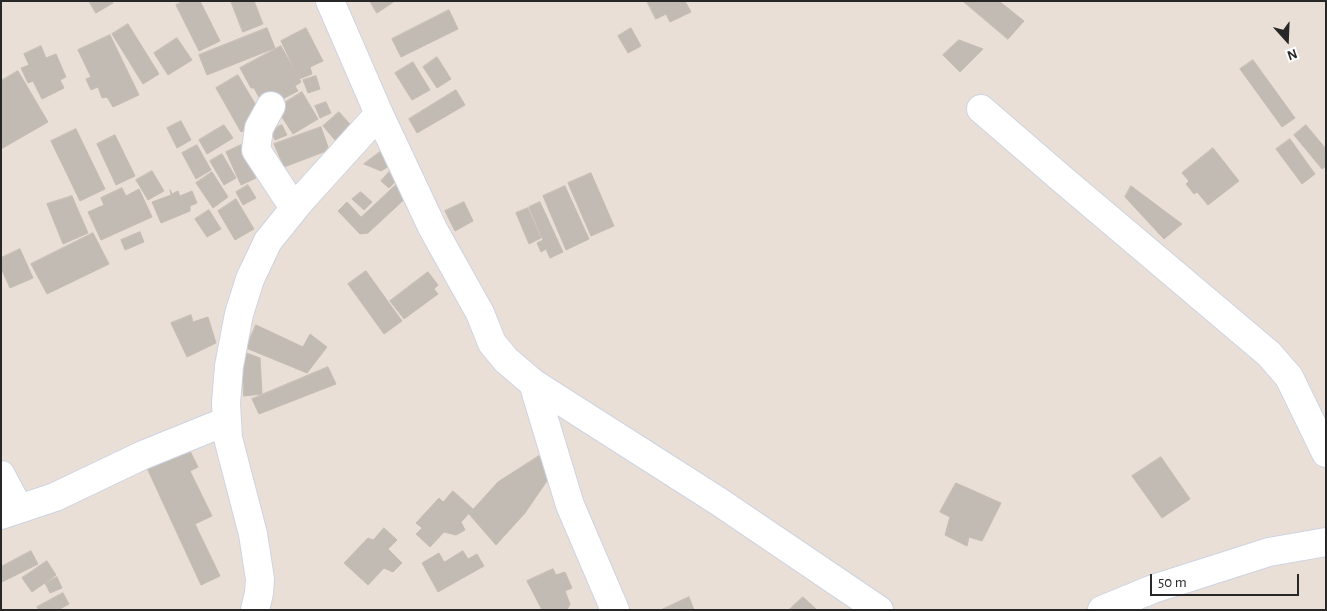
<!DOCTYPE html>
<style>
body{margin:0}
#map{position:relative;width:1327px;height:611px;overflow:hidden;background:#eadfd7;font-family:"Alegreya Sans",sans-serif}
canvas{display:block}
.frame{position:absolute;inset:0;border:2px solid #272727;pointer-events:none}
.north{position:absolute;left:1262px;top:15px;width:50px;height:50px;-webkit-text-stroke:4px #fff;paint-order:stroke;rotate:160deg;font-size:14px;font-weight:700;line-height:20px;text-align:center;color:#272727}
.north::after{content:'';display:block;margin:auto;width:18px;height:22px;background:#272727;clip-path:polygon(50% 0,100% 100%,50% 72%,0 100%)}
.scale{position:absolute;left:1150px;top:574px;width:149px;height:22px;box-sizing:border-box;border:2px solid #272727;border-top:0;padding-left:6px;font-size:15px;line-height:18px;white-space:nowrap;color:#272727;-webkit-text-stroke:4px #fff;paint-order:stroke}
</style>
<div id="map">
<canvas width="1327" height="611"></canvas>
<div class="frame"></div>
<div class="north">N</div>
<div class="scale">50 m</div>
</div>
<script>
const ctx = document.querySelector('canvas').getContext('2d');
ctx.lineJoin = 'round';
function paint(path, color) { ctx.fillStyle = color; ctx.fill(path, 'evenodd'); }
function trace(path, color, width, dash) { ctx.strokeStyle = color; ctx.lineWidth = width; ctx.lineCap = dash ? 'butt' : 'round'; ctx.setLineDash(dash || []); ctx.stroke(path); }
const building = new Path2D(`
 M89 1H112L113 3 96 13Z
 M184 1H200L220 41 199 51 176 5Z
 M231 1H254L263 24 243 32Z
 M370 1H395L377 13Z
 M647 1H685L691 12 670 22 666 14 656 19Z
 M963 1H999L1024 21 1008 39Z
 M449 10 458 29 401 57 392 39Z
 M128 24 159 74 143 84 112 34Z
 M267 28 275 48 207 75 199 55Z
 M306 28 323 61 310 67 312 74 299 79 281 41Z
 M631 28 641 46 628 53 618 36Z
 M110 35 139 95 113 107 107 97 102 98 98 87 91 90 86 79 91 77 78 50Z
 M177 38 192 60 168 75 154 53Z
 M959 40 983 49 960 72 943 55Z
 M41 46 46 58 56 54 66 77 60 80 64 88 42 99 33 81 28 83 21 68 29 65 24 54Z
 M281 46 301 82 295 86 298 91 265 108 254 88H251L240 68Z
 M437 57 451 79 437 88 423 67Z
 M1253 60 1295 118 1282 127 1240 69Z
 M413 62 430 90 412 100 395 73Z
 M18 71 48 122 1 149V81Z
 M238 75 264 119 241 132 216 88Z
 M316 76 320 89 308 93 303 80Z
 M456 90 465 105 417 133 409 119Z
 M302 92 318 119 293 134 276 108Z
 M326 102 331 113 320 118 315 106Z
 M339 112 357 132 341 147 323 126Z
 M181 121 191 140 177 148 167 128Z
 M224 125 233 138 207 154 199 140Z
 M282 125 287 135 275 140 271 130Z
 M1306 125 1326 149V166L1322 169 1294 135Z
 M321 127 329 150 284 167 274 144Z
 M76 129 105 189 80 201 51 141Z
 M115 135 135 176 116 185 97 144Z
 M1290 139 1315 174 1302 184 1276 149Z
 M197 145 211 170 196 179 182 153Z
 M241 145 256 178 241 185 226 152Z
 M1213 148 1239 181 1208 205 1197 192 1194 194 1186 184 1189 181 1182 173Z
 M384 149 394 163 381 171 364 164Z
 M222 154 236 178 224 185 210 161Z
 M391 170 399 178 389 188 381 181Z
 M152 171 164 191 148 200 136 180Z
 M212 172 228 197 213 208 196 183Z
 M591 173 614 226 591 236 568 183Z
 M398 183 409 195 368 233 360 234 338 211 347 202 361 217Z
 M248 185 256 198 243 205 236 192Z
 M565 186 589 239 566 250 543 196Z
 M1131 186 1182 224 1164 239 1125 197Z
 M122 188 126 196 139 189 152 217 101 240 88 212 104 205 101 198Z
 M170 190 172 194 178 191 180 196 192 191 197 203 190 206V211L161 223 152 202 171 195Z
 M361 192 372 202 364 210 352 199Z
 M72 196 88 233 63 244 47 204Z
 M236 199 254 229 235 240 218 211Z
 M464 202 473 221 455 231 445 211Z
 M540 202 563 252 550 258 546 249 541 252 537 243 543 240 529 207Z
 M528 208 541 238 529 244 516 213Z
 M209 210 221 229 207 237 195 219Z
 M140 232 144 242 125 250 121 240Z
 M93 233 109 264 47 294 31 264Z
 M20 249 33 278 10 288 1 268V258Z
 M366 271 402 321 384 334 348 284Z
 M428 272 438 285 434 289 438 294 404 319 390 301Z
 M191 315 193 322 208 317 216 343 187 357 171 323Z
 M256 325 303 347 310 334 327 347 307 373 246 348Z
 M241 351 260 358 262 394 244 396Z
 M328 367 336 384 259 414 252 399Z
 M189 449 198 467 190 471 212 516 195 524 220 576 201 585 147 468Z
 M539 456 551 475 525 513 496 545 469 514 498 482Z
 M1161 457 1190 499 1162 518 1132 476Z
 M956 483 1001 503 982 541 969 537 967 546 945 535 950 517 940 512Z
 M453 491 473 509 461 522 465 530 456 535 444 532 430 547 416 534 422 528 416 523 439 498 443 502Z
 M384 528 397 540 388 549 402 563 393 572 384 568 368 585 344 563 368 538 373 540Z
 M31 551 38 564 2 582 1 567Z
 M463 551 468 559 477 554 484 566 438 592 422 563 439 553 444 562Z
 M47 561 56 575 32 592 22 578Z
 M553 569 556 575 565 572 572 588 565 591 570 604 567 610H542L527 581Z
 M57 577 62 588 50 593 45 583Z
 M63 593 69 604 58 610H39L37 607Z
 M689 597 694 610H661Z
 M803 597 817 610H789Z`);
const minor = new Path2D(`
 M330 1 379 114 433 229 480 313 492 343 506 360 533 383 718 501 879 610
 M271 106 259 128 256 150 294 208
 M981 109 1062 179 1269 354 1289 377 1326 453
 M533 383 570 505 615 610
 M1 475 19 509
 M1 515 55 497 143 455 227 421
 M255 610 259 593 260 579 253 534 228 438 226 403 229 366 239 314 250 279 268 241 302 199 379 114
 M1102 610 1153 589 1269 552 1326 542`);
paint(building, '#c2bbb3');
trace(building, '#c5bbb1', 1);
trace(minor, '#cdd3e1', 30);
trace(minor, '#fff', 28);
</script>
